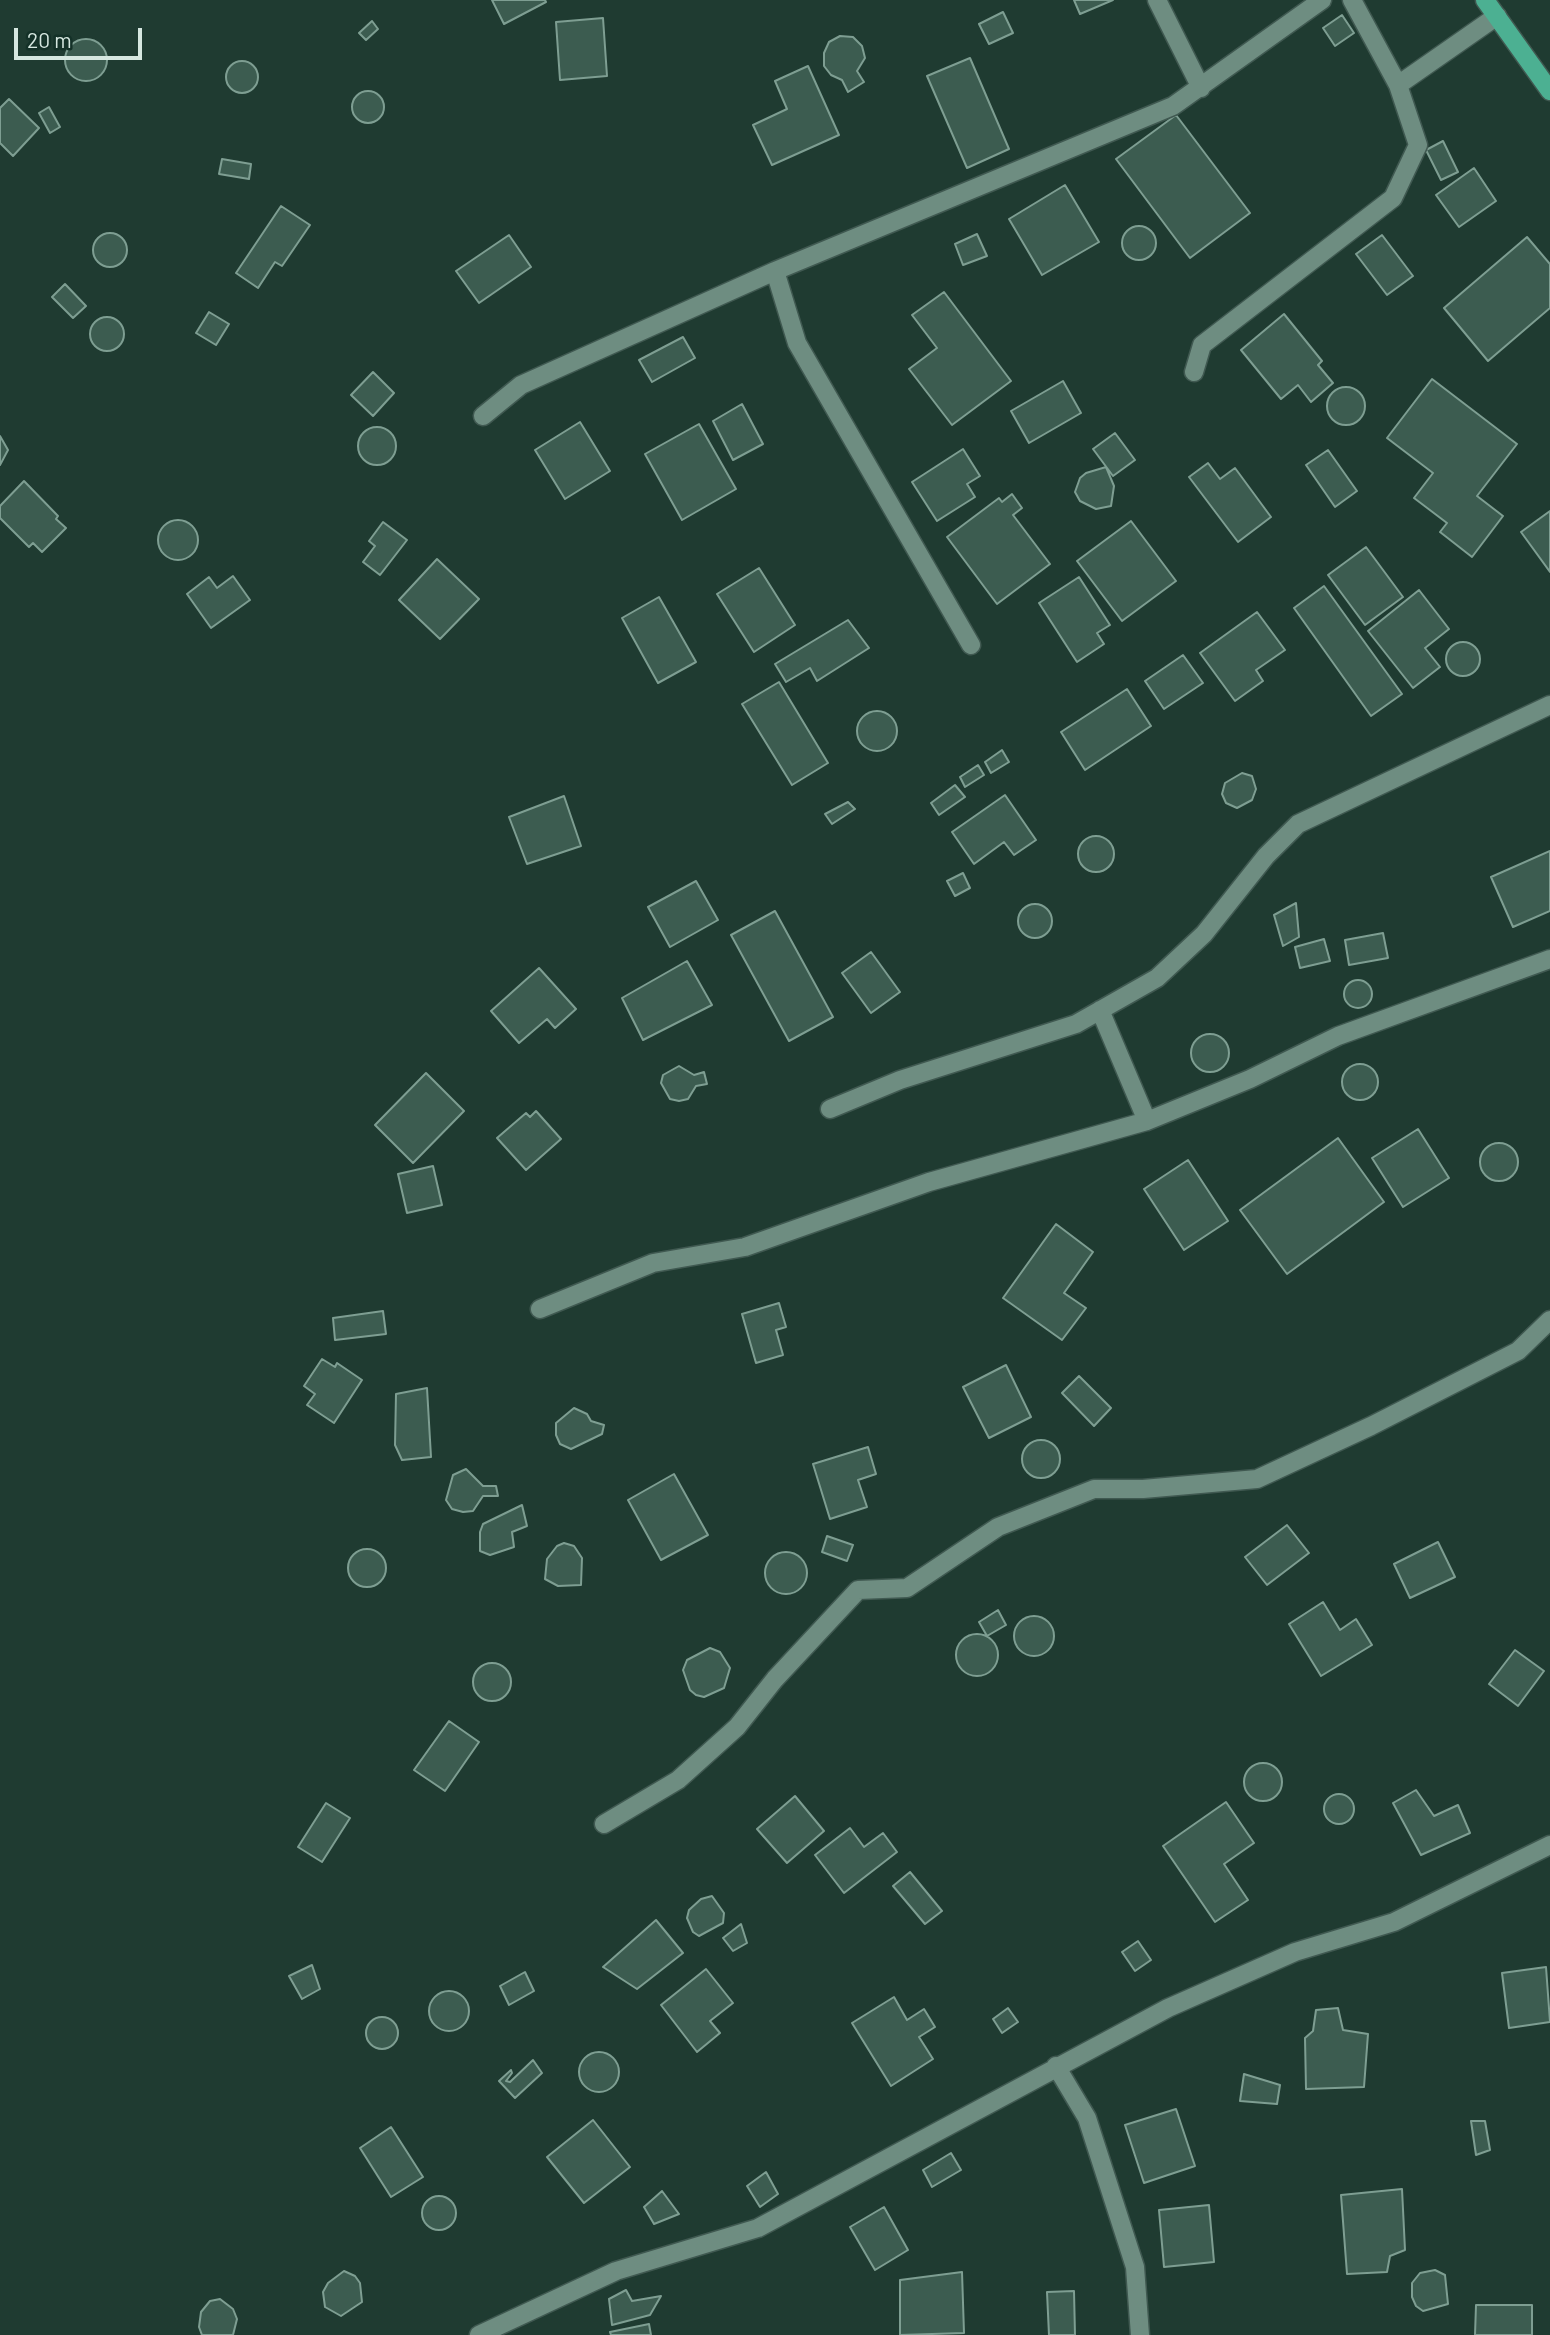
<!DOCTYPE html>
<style>
body{margin:0}
#map{position:relative;width:1550px;height:2335px;overflow:hidden;background:#1f3b31;font-family:Barlow,sans-serif}
canvas{display:block}
.scale{position:absolute;left:14px;top:28px;width:128px;height:32px;box-sizing:border-box;border:4px solid #d6e7e0;border-top:0;padding-left:9px;font-size:21px;line-height:24px;white-space:nowrap;color:#d6e7e0;-webkit-text-stroke:5px #143128;paint-order:stroke}
</style>
<div id="map">
<canvas width="1550" height="2335"></canvas>
<div class="scale">20 m</div>
</div>
<script>
const ctx = document.querySelector('canvas').getContext('2d');
ctx.lineJoin = 'round';
function paint(path, color) { ctx.fillStyle = color; ctx.fill(path, 'evenodd'); }
function trace(path, color, width, dash) { ctx.strokeStyle = color; ctx.lineWidth = width; ctx.lineCap = dash ? 'butt' : 'round'; ctx.setLineDash(dash || []); ctx.stroke(path); }
const building = new Path2D(`
 M492 0H545L546 2 504 24Z
 M1074 0H1113L1080 14Z
 M1003 12 1013 33 989 44 979 24Z
 M1342 15 1354 33 1335 46 1323 28Z
 M603 18 607 76 560 80 556 22Z
 M372 21 378 29 366 40 359 33Z
 M840 36 853 37 862 46 865 58 857 71 864 82 848 92 842 80 831 75 824 66V53L829 42Z
 M65 60a21 21 0 1 1 42 0a21 21 0 1 1-42 0Z
 M970 58 1009 149 967 168 927 76Z
 M226 77a16 16 0 1 1 32 0a16 16 0 1 1-32 0Z
 M808 66 839 135 772 165 753 125 787 109 775 81Z
 M352 107a16 16 0 1 1 32 0a16 16 0 1 1-32 0Z
 M9 99 39 128 13 156 0 143V108Z
 M49 107 60 127 50 133 39 113Z
 M1176 115 1250 213 1190 258 1116 159Z
 M1443 141 1458 172 1441 180 1426 150Z
 M222 159 251 164 249 179 219 174Z
 M1474 168 1496 201 1459 227 1436 195Z
 M1065 185 1099 242 1042 275 1009 219Z
 M281 206 310 225 282 266 275 262 258 288 236 273Z
 M1122 243a17 17 0 1 1 34 0a17 17 0 1 1-34 0Z
 M93 250a17 17 0 1 1 34 0a17 17 0 1 1-34 0Z
 M977 234 987 256 963 265 955 244Z
 M509 235 531 267 479 303 456 271Z
 M1382 235 1413 276 1387 295 1356 254Z
 M1527 237 1550 264V308L1488 361 1444 308Z
 M65 284 86 306 73 318 52 297Z
 M944 292 1011 381 952 425 909 369 937 348 912 315Z
 M209 312 229 324 216 345 196 333Z
 M1284 314 1322 361 1318 365 1333 383 1311 402 1298 385 1281 399 1241 350Z
 M90 334a17 17 0 1 1 34 0a17 17 0 1 1-34 0Z
 M683 337 695 358 652 382 639 360Z
 M373 372 394 393 373 416 351 395Z
 M1432 379 1517 444 1477 496 1503 516 1472 557 1440 532 1447 523 1414 498 1433 473 1387 438Z
 M1063 381 1081 413 1029 443 1011 411Z
 M1327 406a19 19 0 1 1 38 0a19 19 0 1 1-38 0Z
 M742 404 763 444 733 460 713 421Z
 M580 422 610 471 565 499 535 450Z
 M699 424 736 489 682 520 645 454Z
 M358 446a19 19 0 1 1 38 0a19 19 0 1 1-38 0Z
 M1115 433 1135 460 1113 476 1093 449Z
 M0 436 8 450 0 465Z
 M963 449 980 476 967 484 975 497 937 521 912 482Z
 M1328 450 1357 491 1335 507 1306 465Z
 M1208 463 1220 479 1235 468 1271 517 1238 542 1189 477Z
 M1106 467 1114 486 1111 506 1096 509 1080 501 1075 492 1080 478 1086 473Z
 M24 481 58 516 56 519 66 528 42 552 33 543 29 547 0 518V506Z
 M1012 494 1022 508 1013 515 1050 564 997 604 947 537 999 498 1002 502Z
 M1550 511V572L1521 532Z
 M158 540a20 20 0 1 1 40 0a20 20 0 1 1-40 0Z
 M1131 521 1176 581 1122 621 1077 561Z
 M383 522 407 540 380 575 363 562 375 546 369 541Z
 M1366 547 1403 597 1365 625 1328 575Z
 M437 559 479 599 440 639 399 600Z
 M759 568 795 625 754 652 717 594Z
 M233 576 250 600 211 628 187 594 209 577 217 588Z
 M1079 577 1110 625 1097 633 1104 644 1077 662 1039 603Z
 M1324 586 1402 694 1371 716 1294 608Z
 M1419 590 1449 629 1425 648 1440 667 1413 688 1368 631Z
 M659 597 696 662 658 683 622 618Z
 M1257 612 1285 650 1256 670 1263 681 1235 701 1200 653Z
 M848 620 869 648 817 681 810 668 786 682 775 664Z
 M1446 659a17 17 0 1 1 34 0a17 17 0 1 1-34 0Z
 M1183 655 1203 683 1164 709 1145 681Z
 M779 682 828 763 792 785 742 704Z
 M1127 689 1151 726 1085 770 1061 732Z
 M857 731a20 20 0 1 1 40 0a20 20 0 1 1-40 0Z
 M1002 750 1009 762 991 773 985 762Z
 M978 765 984 775 965 787 960 777Z
 M1242 773 1252 776 1256 789 1252 800 1237 808 1226 803 1222 794 1225 783Z
 M955 785 965 797 939 815 931 803Z
 M1005 795 1036 840 1014 855 1004 842 974 864 952 832Z
 M564 796 581 846 527 864 509 817Z
 M848 802 855 809 832 824 825 814Z
 M1078 854a18 18 0 1 1 36 0a18 18 0 1 1-36 0Z
 M1550 851V911L1513 927 1491 877Z
 M963 873 970 888 955 896 947 881Z
 M696 881 718 920 670 947 648 907Z
 M1296 903 1299 937 1283 946 1274 915Z
 M1018 921a17 17 0 1 1 34 0a17 17 0 1 1-34 0Z
 M775 911 833 1017 789 1041 731 935Z
 M1383 933 1388 958 1349 965 1345 940Z
 M1324 939 1330 961 1300 968 1295 947Z
 M871 952 900 992 871 1013 842 973Z
 M687 961 712 1005 643 1040 622 998Z
 M539 968 576 1009 555 1028 547 1019 519 1043 491 1011Z
 M1344 994a14 14 0 1 1 28 0a14 14 0 1 1-28 0Z
 M1191 1053a19 19 0 1 1 38 0a19 19 0 1 1-38 0Z
 M1342 1082a18 18 0 1 1 36 0a18 18 0 1 1-36 0Z
 M679 1066 694 1075 704 1072 707 1084 696 1086 688 1099 679 1101 670 1099 661 1083 663 1075Z
 M426 1073 464 1111 413 1163 375 1125Z
 M536 1111 561 1139 526 1170 497 1138 526 1113 530 1117Z
 M1418 1129 1449 1178 1403 1207 1372 1158Z
 M1338 1138 1384 1202 1287 1274 1240 1210Z
 M1480 1162a19 19 0 1 1 38 0a19 19 0 1 1-38 0Z
 M1188 1160 1228 1221 1184 1250 1144 1189Z
 M433 1166 442 1205 407 1213 398 1174Z
 M1056 1224 1093 1252 1064 1293 1086 1308 1062 1340 1003 1298Z
 M779 1303 786 1327 776 1330 783 1355 756 1363 742 1314Z
 M383 1311 386 1334 335 1340 333 1318Z
 M322 1359 335 1367 337 1363 362 1380 334 1423 307 1405 315 1394 304 1386Z
 M1006 1365 1031 1417 989 1438 963 1387Z
 M1079 1376 1111 1408 1094 1426 1062 1393Z
 M427 1388 431 1457 402 1460 395 1445 396 1394Z
 M574 1408 587 1414 591 1421 604 1425 602 1434 571 1449 560 1444 556 1435V1423Z
 M1022 1459a19 19 0 1 1 38 0a19 19 0 1 1-38 0Z
 M868 1447 876 1474 858 1480 867 1507 830 1519 813 1464Z
 M466 1469 483 1486H496L498 1496H483L473 1511 463 1512 452 1509 446 1500 453 1475Z
 M674 1474 708 1535 661 1560 628 1500Z
 M522 1505 527 1526 512 1532 514 1547 490 1555 480 1551V1532L483 1524Z
 M1287 1525 1309 1553 1267 1585 1245 1557Z
 M827 1536 853 1545 847 1561 822 1552Z
 M1438 1542 1455 1577 1410 1598 1394 1564Z
 M564 1543 574 1546 582 1558 581 1585 558 1586 545 1579 547 1559 557 1546Z
 M348 1568a19 19 0 1 1 38 0a19 19 0 1 1-38 0Z
 M765 1573a21 21 0 1 1 42 0a21 21 0 1 1-42 0Z
 M1323 1602 1340 1630 1356 1619 1372 1645 1321 1676 1289 1624Z
 M998 1610 1006 1625 987 1636 979 1622Z
 M1014 1636a20 20 0 1 1 40 0a20 20 0 1 1-40 0Z
 M956 1655a21 21 0 1 1 42 0a21 21 0 1 1-42 0Z
 M710 1648 720 1652 730 1668 724 1688 704 1697 696 1695 690 1690 683 1670 687 1660Z
 M1515 1650 1544 1671 1518 1706 1489 1684Z
 M473 1682a19 19 0 1 1 38 0a19 19 0 1 1-38 0Z
 M449 1721 479 1742 445 1791 414 1770Z
 M1244 1782a19 19 0 1 1 38 0a19 19 0 1 1-38 0Z
 M1416 1790 1434 1816 1458 1805 1470 1833 1421 1855 1393 1803Z
 M1324 1809a15 15 0 1 1 30 0a15 15 0 1 1-30 0Z
 M795 1796 824 1831 787 1863 757 1829Z
 M1226 1802 1254 1843 1224 1864 1248 1900 1215 1922 1163 1846Z
 M326 1803 350 1818 322 1862 298 1847Z
 M850 1828 864 1847 883 1833 897 1852 844 1893 815 1855Z
 M910 1872 942 1911 925 1924 893 1886Z
 M712 1896 724 1913 723 1923 699 1936 693 1932 687 1918 689 1910 701 1899Z
 M656 1920 683 1953 637 1989 603 1967Z
 M741 1924 747 1943 733 1951 723 1938Z
 M1138 1941 1151 1960 1135 1971 1122 1952Z
 M312 1965 320 1989 302 1999 289 1976Z
 M1546 1967 1550 2022 1509 2028 1502 1973Z
 M706 1969 733 2003 710 2021 720 2033 697 2052 661 2005Z
 M525 1972 534 1991 509 2005 500 1986Z
 M429 2011a20 20 0 1 1 40 0a20 20 0 1 1-40 0Z
 M894 1997 907 2020 924 2009 935 2027 919 2037 933 2059 891 2086 852 2023Z
 M1008 2008 1018 2022 1002 2033 993 2019Z
 M1338 2008 1343 2030 1368 2034 1364 2087 1306 2089 1305 2038 1313 2031 1316 2010Z
 M366 2033a16 16 0 1 1 32 0a16 16 0 1 1-32 0Z
 M579 2072a20 20 0 1 1 40 0a20 20 0 1 1-40 0Z
 M533 2060 542 2073 515 2098 499 2081 511 2070 512 2073 506 2081 510 2082Z
 M1244 2074 1280 2085 1277 2104 1240 2101Z
 M1176 2109 1195 2166 1144 2183 1125 2125Z
 M593 2120 630 2167 584 2203 547 2157Z
 M1471 2121H1485L1490 2150 1476 2155Z
 M391 2127 423 2177 391 2197 360 2148Z
 M951 2153 961 2170 932 2187 923 2170Z
 M766 2172 778 2194 760 2207 747 2186Z
 M1402 2189 1405 2250 1390 2256 1387 2272 1347 2274 1341 2195Z
 M662 2191 679 2214 654 2224 644 2207Z
 M422 2213a17 17 0 1 1 34 0a17 17 0 1 1-34 0Z
 M1209 2205 1214 2262 1164 2267 1159 2210Z
 M884 2207 908 2250 875 2270 850 2227Z
 M1435 2270 1445 2275 1448 2304 1423 2311 1416 2306 1412 2297V2283L1420 2273Z
 M344 2271 355 2276 360 2283 362 2302 341 2316 325 2307 323 2292 328 2283Z
 M962 2272 964 2333 900 2335V2280Z
 M626 2290 632 2301 661 2296 650 2315 612 2325 609 2299Z
 M1074 2291 1075 2335H1049L1047 2292Z
 M220 2299 233 2309 237 2319 233 2335H202L199 2327 201 2312 210 2301Z
 M1476 2305H1532V2335H1475Z
 M649 2324 651 2335H611L610 2332Z`);
const minor = new Path2D(`
 M1157 0 1201 88
 M1352 0 1398 85 1497 16
 M1194 372 1202 345 1393 198 1418 145 1398 85
 M483 416 521 385 775 271
 M971 645 797 343 775 271 1173 106 1322 0
 M1100 1010 1147 1121
 M830 1109 900 1080 1076 1024 1157 978 1204 934 1266 856 1298 824 1550 705
 M540 1309 653 1263 745 1247 929 1182 1147 1121 1250 1079 1338 1036 1550 959
 M604 1824 678 1780 737 1727 775 1679 858 1590 907 1588 998 1527 1094 1489H1143L1257 1479 1371 1426 1518 1351 1550 1320
 M1056 2066 1087 2118 1135 2267 1140 2335
 M479 2335 616 2271 758 2228 1168 2008 1295 1952 1394 1922 1550 1845`);
const major = new Path2D(`
 M1485 0 1550 91`);
paint(building, '#3c5c50');
trace(building, '#7e9e92', 2);
trace(minor, '#405951', 21);
trace(major, '#405951', 21);
trace(minor, '#6e8d81', 18);
trace(major, '#4cb092', 18);
</script>
